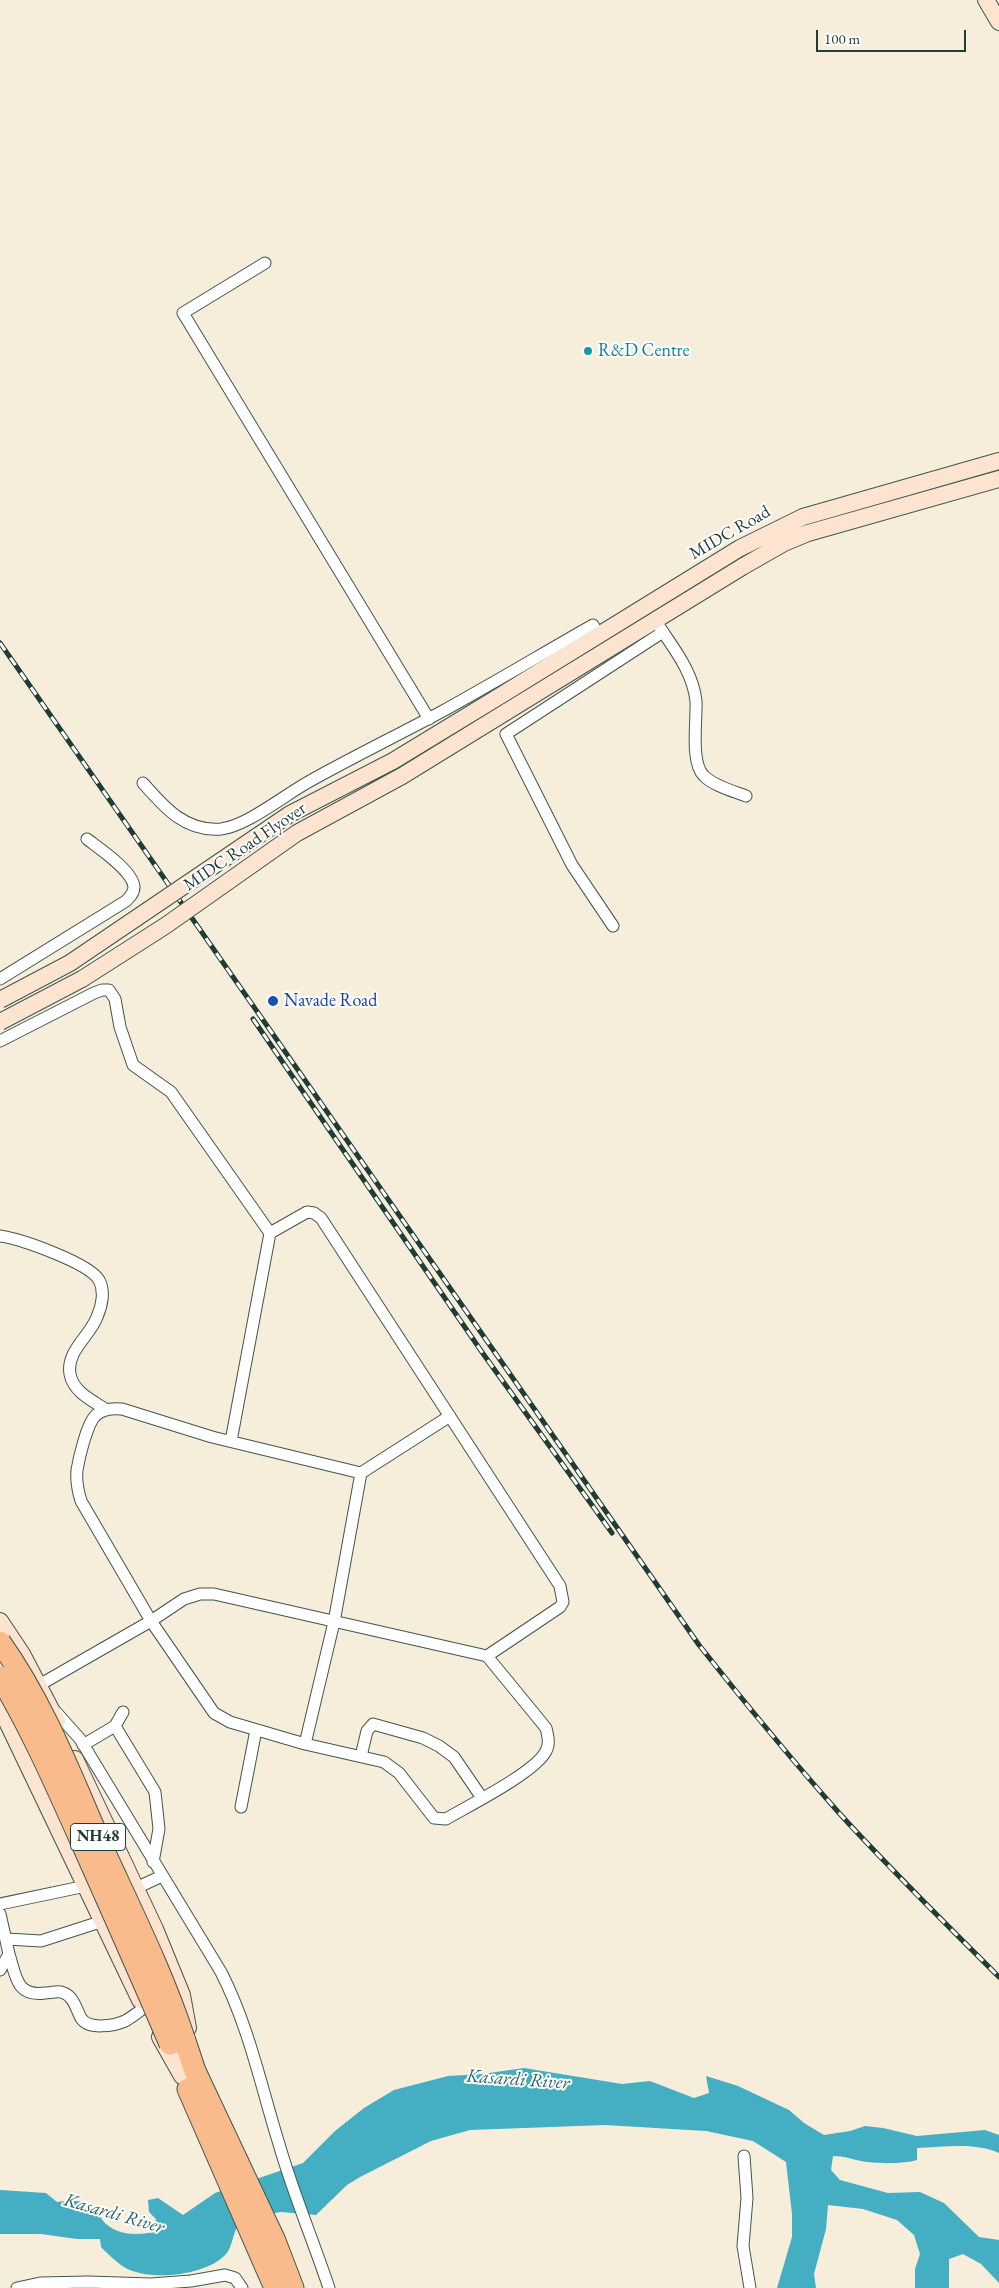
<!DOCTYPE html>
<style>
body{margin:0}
#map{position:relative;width:999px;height:2288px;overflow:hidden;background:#f6edda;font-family:"EB Garamond",serif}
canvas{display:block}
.scale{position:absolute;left:816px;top:30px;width:150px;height:22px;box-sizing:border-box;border:2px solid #1f3d34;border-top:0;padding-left:6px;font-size:15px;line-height:18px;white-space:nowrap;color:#1f3d34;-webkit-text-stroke:4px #fff;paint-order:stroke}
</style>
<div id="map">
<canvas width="999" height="2288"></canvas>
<div class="scale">100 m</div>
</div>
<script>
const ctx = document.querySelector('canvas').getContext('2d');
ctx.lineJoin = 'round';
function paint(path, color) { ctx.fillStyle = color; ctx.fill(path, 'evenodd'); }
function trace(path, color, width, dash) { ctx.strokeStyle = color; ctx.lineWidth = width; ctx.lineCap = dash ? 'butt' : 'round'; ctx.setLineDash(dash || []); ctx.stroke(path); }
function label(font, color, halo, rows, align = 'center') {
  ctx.font = font + ' "EB Garamond",serif'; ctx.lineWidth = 4; ctx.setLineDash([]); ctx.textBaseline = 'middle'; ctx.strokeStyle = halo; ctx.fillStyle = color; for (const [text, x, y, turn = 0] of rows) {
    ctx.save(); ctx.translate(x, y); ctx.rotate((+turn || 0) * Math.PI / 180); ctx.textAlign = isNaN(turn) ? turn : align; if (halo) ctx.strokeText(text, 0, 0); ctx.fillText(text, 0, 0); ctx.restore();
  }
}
const water = new Path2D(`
 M524 2068 622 2084 650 2081 694 2098 709 2093 706 2076 738 2086 789 2110 804 2123 824 2135 850 2131 865 2126 883 2128 917 2136 985 2130 999 2135V2153C974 2142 944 2147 917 2148V2160C904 2164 875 2164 861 2161 851 2159 844 2156 833 2156L831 2170 840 2180 888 2193 920 2192 944 2203 979 2237 999 2240V2283L981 2264 963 2254 949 2259V2288H915V2269L920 2254 914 2235 897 2220 863 2209 828 2205 826 2229 814 2274 816 2288H777L792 2237V2214L786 2162 753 2141 706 2131 605 2125 470 2130 431 2141 360 2177 347 2185 316 2215 281 2212 268 2214 236 2229C233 2236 231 2249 226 2254 207 2276 148 2282 124 2267 116 2262 108 2254 101 2247L100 2239H77L41 2234H0V2190L46 2193 57 2202C69 2201 85 2199 95 2208 99 2212 101 2220 106 2224 120 2236 138 2235 154 2232L156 2219 149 2212 148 2200 158 2198 183 2215 215 2193 303 2163 335 2131 364 2108 394 2090 448 2076 482 2074Z`);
const street = new Path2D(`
 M265 263 183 313 429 719
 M659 626C674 649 693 672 696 701 697 720 690 763 704 776 714 786 733 791 746 796
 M143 783C164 807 185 832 221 829 247 826 286 794 310 781 353 757 398 735 441 712 492 684 542 654 593 625L599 635
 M613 926 572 865 506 734 663 632
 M0 979 126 901C130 897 134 893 134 887 133 871 100 849 87 839
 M0 1041 94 993 102 990H109L115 999 120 1027 133 1065 171 1092 270 1233 231 1441
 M0 1236C21 1239 89 1263 99 1280 105 1291 102 1306 97 1317 90 1336 66 1351 70 1374 73 1392 93 1401 107 1410
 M450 1416 361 1473 212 1437 122 1409C113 1408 103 1409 96 1415 87 1423 79 1458 77 1470 76 1480 78 1491 81 1501L151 1621 214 1713 230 1722 305 1744 384 1762 399 1773 434 1818 446 1819C468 1806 536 1772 546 1751 550 1744 548 1736 546 1728L487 1656
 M34 1688 151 1621 184 1599 200 1594H214L487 1656 560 1607 563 1602 560 1586 321 1218 314 1213 307 1212 270 1233
 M56 1712 80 1739 221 1972C249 2027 261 2086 279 2144 293 2193 313 2240 329 2288
 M115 1726 155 1792 159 1829 153 1862
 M305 1744 334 1622 361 1473
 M83 1745 115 1726 123 1712
 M361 1756 367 1731 373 1724 423 1738 439 1746 454 1757 482 1798
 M241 1807 256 1730
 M136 1888 162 1876
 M0 1904 86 1886
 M0 1914 9 1954 0 1970
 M7 1939 41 1941 103 1921
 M9 1954C16 1976 16 1997 45 1993 51 1993 59 1990 64 1993 74 1997 76 2009 81 2018 88 2030 114 2026 125 2021 131 2018 138 2012 144 2008
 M744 2156 747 2198 743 2246 750 2288
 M17 2288 40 2283 88 2282 151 2284 191 2281 225 2275 235 2278 242 2288`);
const secondary = new Path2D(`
 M986 0 999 22
 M495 699 740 548 803 517 999 461
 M506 712 742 567 784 543 808 533 999 479
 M0 1621 22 1654 57 1721
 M0 1707 140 2000
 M75 1759 155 1929 182 1995 188 2028
 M160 2037 182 2076`);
const highway = new Path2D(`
 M184 2038 195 2071 275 2241 293 2288
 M188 2089 275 2288`);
const rail = new Path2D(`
 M0 643 699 1645C745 1703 791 1759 840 1814 891 1870 945 1923 999 1977
 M253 1019 484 1355 612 1533`);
const secondaryBridge = new Path2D(`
 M0 1000 70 963 290 814 393 761 495 699
 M0 1022 82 979 165 926 297 833 402 776 506 712`);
const highwayBridge = new Path2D(`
 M0 1642C46 1707 73 1781 105 1853 133 1914 163 1974 184 2038
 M0 1677C33 1732 58 1790 84 1848 113 1913 142 1978 170 2044`);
const markers = [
 [588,351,5,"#0f9aa8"],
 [273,1001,6,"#1a4fb4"]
];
const shields = [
 [98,1837,55]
];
const shieldNames = [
 ["NH48",98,1837]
];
const cultureNames = [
 ["R&D Centre",598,351]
];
const streetNames = [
 ["MIDC Road",730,533,-30],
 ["MIDC Road Flyover",245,847,-34]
];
const transitNames = [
 ["Navade Road",284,1001]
];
const waterNames = [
 ["Kasardi River",518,2080,4],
 ["Kasardi River",114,2214,16]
];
paint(water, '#44afc3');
trace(street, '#3f574d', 13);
trace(secondary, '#3f574d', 18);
trace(highway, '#3f574d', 23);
trace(street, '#fff', 11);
trace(secondary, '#fde4d1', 16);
trace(highway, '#fabb8c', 21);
trace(rail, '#1f3d34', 5);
trace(rail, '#fff', 3, [9]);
trace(secondaryBridge, '#3f574d', 18, []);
trace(highwayBridge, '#3f574d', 23, []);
trace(secondaryBridge, '#fde4d1', 16);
trace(highwayBridge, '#fabb8c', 21);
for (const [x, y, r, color] of markers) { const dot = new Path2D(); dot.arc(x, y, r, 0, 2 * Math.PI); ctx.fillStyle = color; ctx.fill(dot); trace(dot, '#fff', 2); }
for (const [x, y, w] of shields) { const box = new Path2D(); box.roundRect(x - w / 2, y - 13.5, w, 27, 4); ctx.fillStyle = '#fff'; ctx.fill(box); trace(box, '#1f3d34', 1); }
label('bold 16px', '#1f3d34', null, shieldNames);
label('18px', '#0d838f', '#fff', cultureNames, 'left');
label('18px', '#1f3d34', '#fff', streetNames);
label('18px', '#164399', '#fff', transitNames, 'left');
label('italic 19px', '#2c6566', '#fff', waterNames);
</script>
